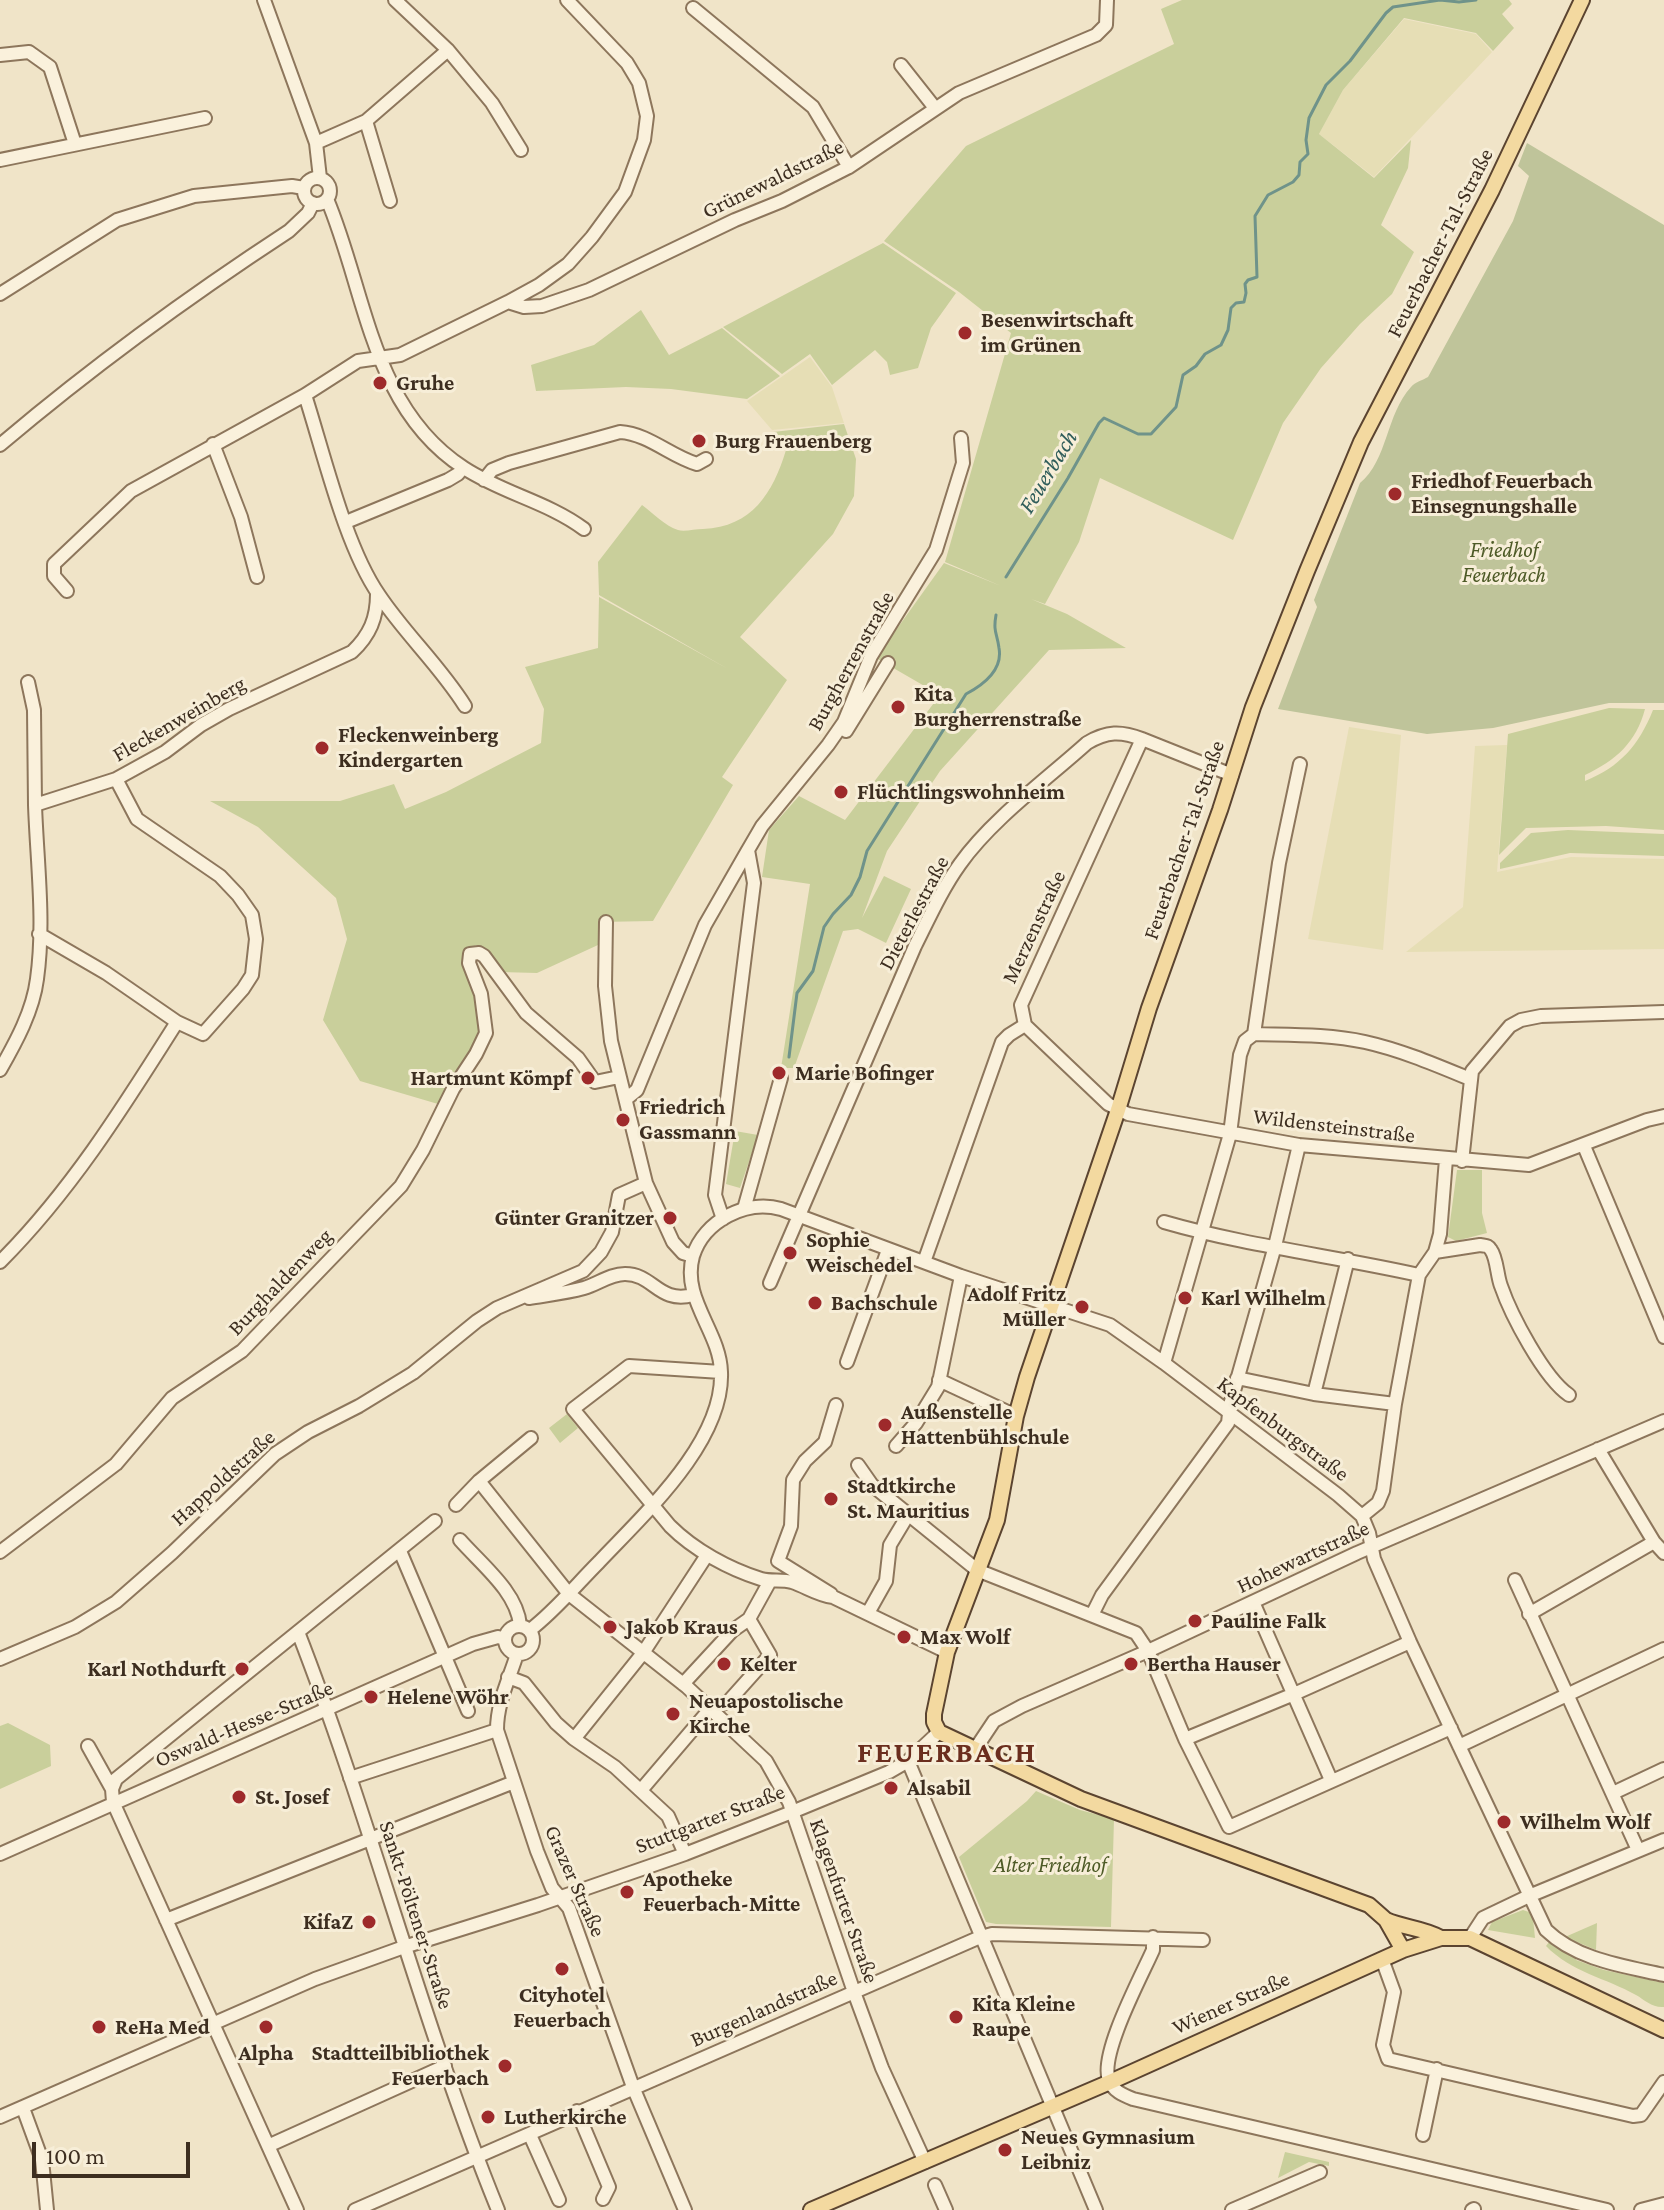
<!DOCTYPE html>
<meta charset="utf-8">
<style>
body{margin:0}
#map{position:relative;width:1664px;height:2210px;overflow:hidden;background:#f0e4c8;font-family:"Crimson Pro",serif}
canvas{display:block}
.scale{position:absolute;left:32px;top:2142px;width:158px;height:36px;box-sizing:border-box;border:4px solid #3d2e20;border-top:0;padding-left:10px;font-size:24px;line-height:28px;white-space:nowrap;color:#3d2e20;-webkit-text-stroke:6px #f7eed8;paint-order:stroke}
</style>
<div id="map">
<canvas width="1664" height="2210"></canvas>
<div class="scale">100 m</div>
</div>
<script>
const ctx = document.querySelector('canvas').getContext('2d');
ctx.lineJoin = 'round';
function paint(path, color) { ctx.fillStyle = color; ctx.fill(path, 'evenodd'); }
function trace(path, color, width, dash) { ctx.strokeStyle = color; ctx.lineWidth = width; ctx.lineCap = dash ? 'butt' : 'round'; ctx.setLineDash(dash || []); ctx.stroke(path); }
function label(font, color, halo, rows, align = 'center') {
  ctx.font = font + ' "Crimson Pro",serif'; ctx.lineWidth = 6; ctx.setLineDash([]); ctx.textBaseline = 'middle'; ctx.strokeStyle = halo; ctx.fillStyle = color; for (const [text, x, y, turn = 0] of rows) {
    ctx.save(); ctx.translate(x, y); ctx.rotate((+turn || 0) * Math.PI / 180); ctx.textAlign = isNaN(turn) ? turn : align; if (halo) ctx.strokeText(text, 0, 0); ctx.fillText(text, 0, 0); ctx.restore();
  }
}
const farmland = new Path2D(`
 M1404 19 1476 34 1492 52 1374 177 1319 134 1343 90Z
 M810 357 832 387 844 423 772 430 747 401Z
 M1349 727 1401 735 1383 950 1308 939Z
 M1507 745 1497 872 1571 857 1664 859V949L1406 952 1463 907 1475 746Z`);
const green = new Path2D(`
 M1182 0H1509L1512 4 1502 14 1514 28 1493 51 1476 33 1404 18 1343 90 1319 134 1374 178 1411 140 1408 168 1381 225 1414 252 1392 294 1360 324 1321 368 1283 423 1233 540 1100 478 1079 542 1045 604 1031 599 1067 614 1126 648 1049 650 940 771 887 851 862 918 884 876 911 889 886 943 858 929 843 931 794 1068H781L810 884 762 877 769 830 799 796 845 820 940 695 876 658 944 563 1001 586 945 562 1011 333 959 292 884 241 966 146 1174 44 1161 9Z
 M883 243 956 293 931 328 918 368 890 375 887 362 875 350 832 385 810 354 782 374 723 327Z
 M641 310 669 355 722 328 780 376 747 399 671 389 626 387 536 391 531 365 594 345Z
 M844 424 856 459 854 496 833 534 740 637 787 680 722 777 733 785 653 921 599 922 598 945 537 973 500 972 476 945 466 955 482 1033 438 1104 360 1081 323 1020 347 939 336 898 258 827 210 801H340L394 784 405 809 446 792 541 743 544 709 525 667 598 648 599 597 728 669 599 595 598 562 642 505C652 512 666 527 678 530 684 532 695 529 703 529 752 527 773 493 786 450L773 432Z
 M1609 708 1645 709C1636 743 1616 760 1585 775V781C1620 767 1639 745 1653 710H1664V830L1606 826 1526 828 1499 855 1508 734Z
 M1568 830 1664 834V856L1570 853 1500 869V863L1531 833Z
 M735 1131 758 1135 740 1188 726 1184Z
 M1457 1170H1482V1213L1487 1233 1456 1241 1448 1237Z
 M567 1414 578 1428 560 1443 549 1428Z
 M8 1723 50 1745 51 1766 0 1789V1726Z
 M1036 1791 1080 1810 1114 1819 1111 1927 996 1924 986 1922 959 1857 1027 1801Z
 M1523 1910 1529 1912 1533 1918 1535 1938 1488 1930 1492 1922Z
 M1597 1923 1596 1950 1565 1937Z
 M1549 1942 1576 1956V1960L1604 1970 1664 1983V2007C1652 2008 1645 2000 1636 1995 1606 1978 1571 1972 1546 1946Z
 M1285 2152 1329 2162V2166L1309 2162 1278 2178Z`);
const cemetery = new Path2D(`
 M1527 143 1664 225V703H1609L1493 728 1427 734 1278 709 1317 607 1314 600 1360 483C1388 460 1386 414 1411 387 1415 382 1423 380 1428 377L1513 221 1529 176 1518 166Z`);
const stream = new Path2D(`
 M1006 577 1068 478 1099 423 1104 418 1138 434H1151L1176 407 1183 375 1196 366 1205 354 1221 345 1228 330 1231 308 1236 303 1244 302 1246 293 1245 284 1248 280 1257 277 1255 216 1268 195 1293 182 1299 175 1300 162 1308 154 1306 140 1309 118 1326 85 1350 61 1386 13 1393 7 1440 0 1459 2 1476 0
 M789 1057 797 993 813 971 824 927 833 914 851 895 860 877 867 851 966 694C983 685 1003 670 999 648 997 633 993 632 996 615`);
const minor = new Path2D(`
 M264 0 316 143 320 178
 M395 0 448 50 492 103 521 150
 M693 8 813 107 849 167
 M0 55 29 52 50 67 75 144
 M901 65 935 108
 M366 121 390 201
 M316 143 366 121 448 50
 M0 160 205 118
 M304 191a13 13 0 1 1 26 0a13 13 0 1 1-26 0Z
 M327 199C366 291 371 408 464 468 502 493 548 502 584 529
 M0 294 117 220 194 196 292 186 304 188
 M508 302 524 307 542 306 589 290 735 220 782 201 849 167 959 93 1096 35 1106 25 1107 0
 M305 395C324 454 345 546 379 595 405 634 440 666 465 706
 M213 444 241 517 257 577
 M0 445C92 367 188 297 289 231L308 213 313 203
 M484 480 492 470 509 463 620 432C649 434 670 456 697 464L706 459
 M346 522 448 480 458 474 463 468
 M67 591 54 576V564L131 491 305 395 358 361 400 355 508 302 539 285 568 264 592 237 625 192 644 140 647 116 639 83 627 63 567 0
 M28 682 34 710 35 805
 M846 731 888 663
 M1142 739 1021 1005 1025 1025 1108 1104 1128 1114 1299 1145 1529 1165 1647 1120 1664 1116
 M116 779 137 819 220 876 238 895 252 915 256 939 252 975 243 989 203 1034 177 1022
 M606 922 605 986 611 1041 646 1183 673 1242 683 1253 693 1256
 M1254 1034C1291 1035 1329 1034 1365 1042 1401 1050 1436 1065 1470 1079
 M0 1070C16 1042 33 1011 37 979 45 922 37 862 35 805L116 779 165 752 201 725 229 709 352 652C370 635 377 618 377 594
 M626 1099 637 1090 705 925 748 850
 M1584 1146 1664 1337
 M1462 1161 1472 1071 1510 1026 1521 1020 1541 1016 1664 1012
 M744 1209 781 1078
 M723 1219 715 1195 754 883 748 850 762 826 828 745 844 722 871 656 936 550 963 463 961 438
 M1164 1222C1247 1246 1334 1256 1419 1275
 M1435 1252 1480 1245C1486 1246 1488 1245 1491 1250 1497 1258 1497 1276 1501 1286 1511 1315 1544 1378 1569 1395
 M0 1262C71 1191 124 1106 177 1022L106 973 39 934
 M924 1262 1002 1042 1009 1035 1025 1025
 M770 1283 915 946C929 918 942 889 960 864 991 820 1047 779 1087 743 1107 731 1121 731 1142 739L1232 775
 M529 1298C547 1295 566 1293 584 1288 598 1284 610 1274 625 1274 654 1274 658 1304 693 1295
 M847 1362 888 1250
 M1164 1363 1230 1134 1240 1055 1245 1041 1254 1034 1279 863 1300 764
 M721 1372 629 1366 573 1409 670 1526C694 1550 729 1569 761 1579 771 1582 782 1579 792 1582 807 1587 817 1595 833 1597L947 1652
 M1237 1378 1314 1394 1395 1404
 M939 1380 1016 1416
 M1314 1394 1348 1259
 M896 1446 916 1423 938 1387 961 1276
 M1598 1449 1654 1542 1664 1553
 M858 1465 872 1485 977 1570 1136 1633 1148 1651 1185 1739 1229 1827 1451 1728
 M479 1481 569 1594 687 1687 766 1761 789 1802 854 1992 882 2068 925 2162
 M456 1505 479 1481 531 1438
 M1362 1516 1378 1503 1383 1491 1395 1404 1419 1275 1435 1252 1440 1234 1446 1159
 M460 1540C482 1565 517 1592 520 1625
 M400 1551 468 1711
 M0 1552 116 1464 172 1398 242 1351 401 1186 423 1150 453 1089 476 1054 486 1033 481 994 469 963 470 954 479 953 484 956 526 1013 578 1058 595 1082 619 1077
 M1515 1580 1638 1850
 M831 1594 778 1561 791 1526 793 1480 805 1461 825 1442 836 1405
 M1253 1602 1331 1780
 M868 1613 886 1581 890 1545 908 1515
 M1529 1614 1654 1542
 M1092 1615 1102 1595 1228 1423 1230 1405 1275 1246 1299 1145
 M505 1640a14 14 0 1 1 28 0a14 14 0 1 1-28 0Z
 M530 1630C556 1610 576 1585 599 1562 643 1515 724 1442 721 1372 720 1331 681 1299 693 1256 704 1221 746 1199 781 1209L961 1276 1110 1325 1164 1363 1338 1495 1362 1516 1369 1533 1374 1559 1410 1642 1546 1930C1577 1960 1624 1966 1664 1975
 M298 1632C372 1822 421 2021 498 2210
 M517 1654C509 1680 497 1702 497 1730L537 1851 552 1888 569 1908 633 2087 685 2210
 M0 1659 75 1627 116 1602 172 1553 275 1454 308 1432 359 1406 413 1373 477 1321 497 1308 583 1271 601 1252 612 1232 619 1195 646 1183
 M508 1677 524 1683 556 1723 574 1739 615 1767 668 1816 685 1854
 M683 1684 732 1631 749 1619 770 1581
 M711 1708 728 1702 770 1655 749 1619
 M574 1739 643 1653 707 1555
 M1185 1739 1294 1694 1410 1642
 M88 1746 112 1789
 M1459 1746 1664 1649
 M974 1751 994 1721 1022 1706 1148 1651 1357 1553 1664 1421
 M908 1761 1096 2210
 M350 1778 497 1730
 M642 1789 711 1708
 M1613 1793 1664 1769
 M0 1854 473 1644 498 1637 505 1639
 M166 1920 514 1782
 M1153 1937V1950C1141 1977 1099 2055 1109 2080 1113 2091 1123 2095 1133 2099L1607 2210
 M1470 1938 1483 1918 1529 1896 1664 1840
 M1382 1959 1394 1992 1383 2045 1388 2059 1633 2116 1641 2115 1664 2082
 M23 2108 42 2160 47 2210
 M577 2111 609 2187 603 2199
 M0 2117 315 1979 404 1947 538 1905 685 1854 792 1812 889 1772 908 1761 939 1732
 M530 2135 559 2200
 M1423 2135 1437 2069
 M270 2145 445 2066
 M935 2185 946 2210
 M297 2210 113 1802 112 1789 116 1779 435 1521
 M355 2210 978 1938 992 1934 1203 1940
 M1232 2210 1320 2172
 M1472 2210 1474 2209
 M1641 2210 1664 2204`);
const major = new Path2D(`
 M1386 1920C1404 1928 1424 1928 1441 1938
 M1403 1950 1386 1920 1369 1905 1081 1799 939 1732 934 1722V1714L947 1652 997 1520 1016 1416 1027 1377 1118 1110 1149 1008 1220 810 1253 707 1307 571 1361 442 1492 190 1582 0
 M811 2210 1110 2082 1403 1950 1441 1938H1470L1664 2030`);
const markers = [
 [965,333,8,"#9e2a2b"],
 [380,383,8,"#9e2a2b"],
 [699,441,8,"#9e2a2b"],
 [1395,494,8,"#9e2a2b"],
 [898,707,8,"#9e2a2b"],
 [322,748,8,"#9e2a2b"],
 [841,792,8,"#9e2a2b"],
 [779,1073,8,"#9e2a2b"],
 [588,1078,8,"#9e2a2b"],
 [623,1120,8,"#9e2a2b"],
 [670,1218,8,"#9e2a2b"],
 [790,1253,8,"#9e2a2b"],
 [1185,1298,8,"#9e2a2b"],
 [815,1303,8,"#9e2a2b"],
 [1082,1307,8,"#9e2a2b"],
 [885,1425,8,"#9e2a2b"],
 [831,1499,8,"#9e2a2b"],
 [1195,1621,8,"#9e2a2b"],
 [610,1627,8,"#9e2a2b"],
 [904,1637,8,"#9e2a2b"],
 [724,1664,8,"#9e2a2b"],
 [1131,1664,8,"#9e2a2b"],
 [242,1669,8,"#9e2a2b"],
 [371,1697,8,"#9e2a2b"],
 [673,1714,8,"#9e2a2b"],
 [891,1788,8,"#9e2a2b"],
 [239,1797,8,"#9e2a2b"],
 [1504,1822,8,"#9e2a2b"],
 [627,1892,8,"#9e2a2b"],
 [369,1922,8,"#9e2a2b"],
 [562,1969,8,"#9e2a2b"],
 [956,2017,8,"#9e2a2b"],
 [99,2027,8,"#9e2a2b"],
 [266,2027,8,"#9e2a2b"],
 [505,2066,8,"#9e2a2b"],
 [488,2117,8,"#9e2a2b"],
 [1005,2150,8,"#9e2a2b"]
];
const streetNames = [
 ["Grünewaldstraße",773,179,-26],
 ["Feuerbacher-Tal-Straße",1440,243,-63],
 ["Burgherrenstraße",851,661,-61],
 ["Fleckenweinberg",179,719,-30],
 ["Feuerbacher-Tal-Straße",1184,840,-71],
 ["Dieterlestraße",914,913,-62],
 ["Merzenstraße",1034,927,-65],
 ["Wildensteinstraße",1334,1126,7],
 ["Burghaldenweg",280,1282,-46],
 ["Kapfenburgstraße",1283,1429,37],
 ["Happoldstraße",223,1478,-42],
 ["Hohewartstraße",1303,1557,-25],
 ["Oswald-Hesse-Straße",244,1724,-23],
 ["Stuttgarter Straße",710,1819,-21],
 ["Grazer Straße",575,1881,66],
 ["Klagenfurter Straße",844,1901,71],
 ["Sankt-Pöltener-Straße",416,1915,72],
 ["Wiener Straße",1231,2003,-24],
 ["Burgenlandstraße",764,2009,-24]
];
const poiNames = [
 ["Besenwirtschaft",981,320],
 ["im Grünen",981,345],
 ["Gruhe",396,383],
 ["Burg Frauenberg",715,441],
 ["Friedhof Feuerbach",1411,481],
 ["Einsegnungshalle",1411,506],
 ["Kita",914,694],
 ["Burgherrenstraße",914,719],
 ["Fleckenweinberg",338,735],
 ["Kindergarten",338,760],
 ["Flüchtlingswohnheim",857,792],
 ["Marie Bofinger",795,1073],
 ["Hartmunt Kömpf",572,1078,"right"],
 ["Friedrich",639,1107],
 ["Gassmann",639,1132],
 ["Günter Granitzer",654,1218,"right"],
 ["Sophie",806,1240],
 ["Weischedel",806,1265],
 ["Adolf Fritz",1066,1294,"right"],
 ["Müller",1066,1319,"right"],
 ["Karl Wilhelm",1201,1298],
 ["Bachschule",831,1303],
 ["Außenstelle",901,1412],
 ["Hattenbühlschule",901,1437],
 ["Stadtkirche",847,1486],
 ["St. Mauritius",847,1511],
 ["Pauline Falk",1211,1621],
 ["Jakob Kraus",626,1627],
 ["Max Wolf",920,1637],
 ["Kelter",740,1664],
 ["Bertha Hauser",1147,1664],
 ["Karl Nothdurft",226,1669,"right"],
 ["Helene Wöhr",387,1697],
 ["Neuapostolische",689,1701],
 ["Kirche",689,1726],
 ["Alsabil",907,1788],
 ["St. Josef",255,1797],
 ["Wilhelm Wolf",1520,1822],
 ["Apotheke",643,1879],
 ["Feuerbach-Mitte",643,1904],
 ["KifaZ",353,1922,"right"],
 ["Cityhotel",562,1995,"center"],
 ["Feuerbach",562,2020,"center"],
 ["Kita Kleine",972,2004],
 ["Raupe",972,2029],
 ["ReHa Med",115,2027],
 ["Alpha",266,2053,"center"],
 ["Stadtteilbibliothek",489,2053,"right"],
 ["Feuerbach",489,2078,"right"],
 ["Lutherkirche",504,2117],
 ["Neues Gymnasium",1021,2137],
 ["Leibniz",1021,2162]
];
const parkNames = [
 ["Friedhof",1504,550],
 ["Feuerbach",1504,575],
 ["Alter Friedhof",1050,1865]
];
const waterNames = [
 ["Feuerbach",1048,472,-59]
];
const districtNames = [
 ["FEUERBACH",947,1753]
];
paint(farmland, '#e6deb5');
paint(green, '#c9cf9b');
paint(cemetery, '#bfc49a');
trace(stream, '#6f938a', 3);
trace(minor, '#8d765c', 16);
trace(major, '#5b4430', 18);
trace(minor, '#faf1dc', 12);
trace(major, '#f3d9a0', 14);
for (const [x, y, r, color] of markers) { const dot = new Path2D(); dot.arc(x, y, r, 0, 2 * Math.PI); ctx.fillStyle = color; ctx.fill(dot); trace(dot, '#f7eed8', 3); }
label('22px', '#3d2e20', '#f7eed8', streetNames);
label('bold 22px', '#3d2e20', '#f7eed8', poiNames, 'left');
label('italic 22px', '#4d5a26', '#f7eed8', parkNames);
label('italic 24px', '#2f5d5a', '#f7eed8', waterNames);
ctx.letterSpacing = '2px';
label('bold 30px', '#6b2e1e', '#f7eed8', districtNames);
ctx.letterSpacing = '0px';
</script>
